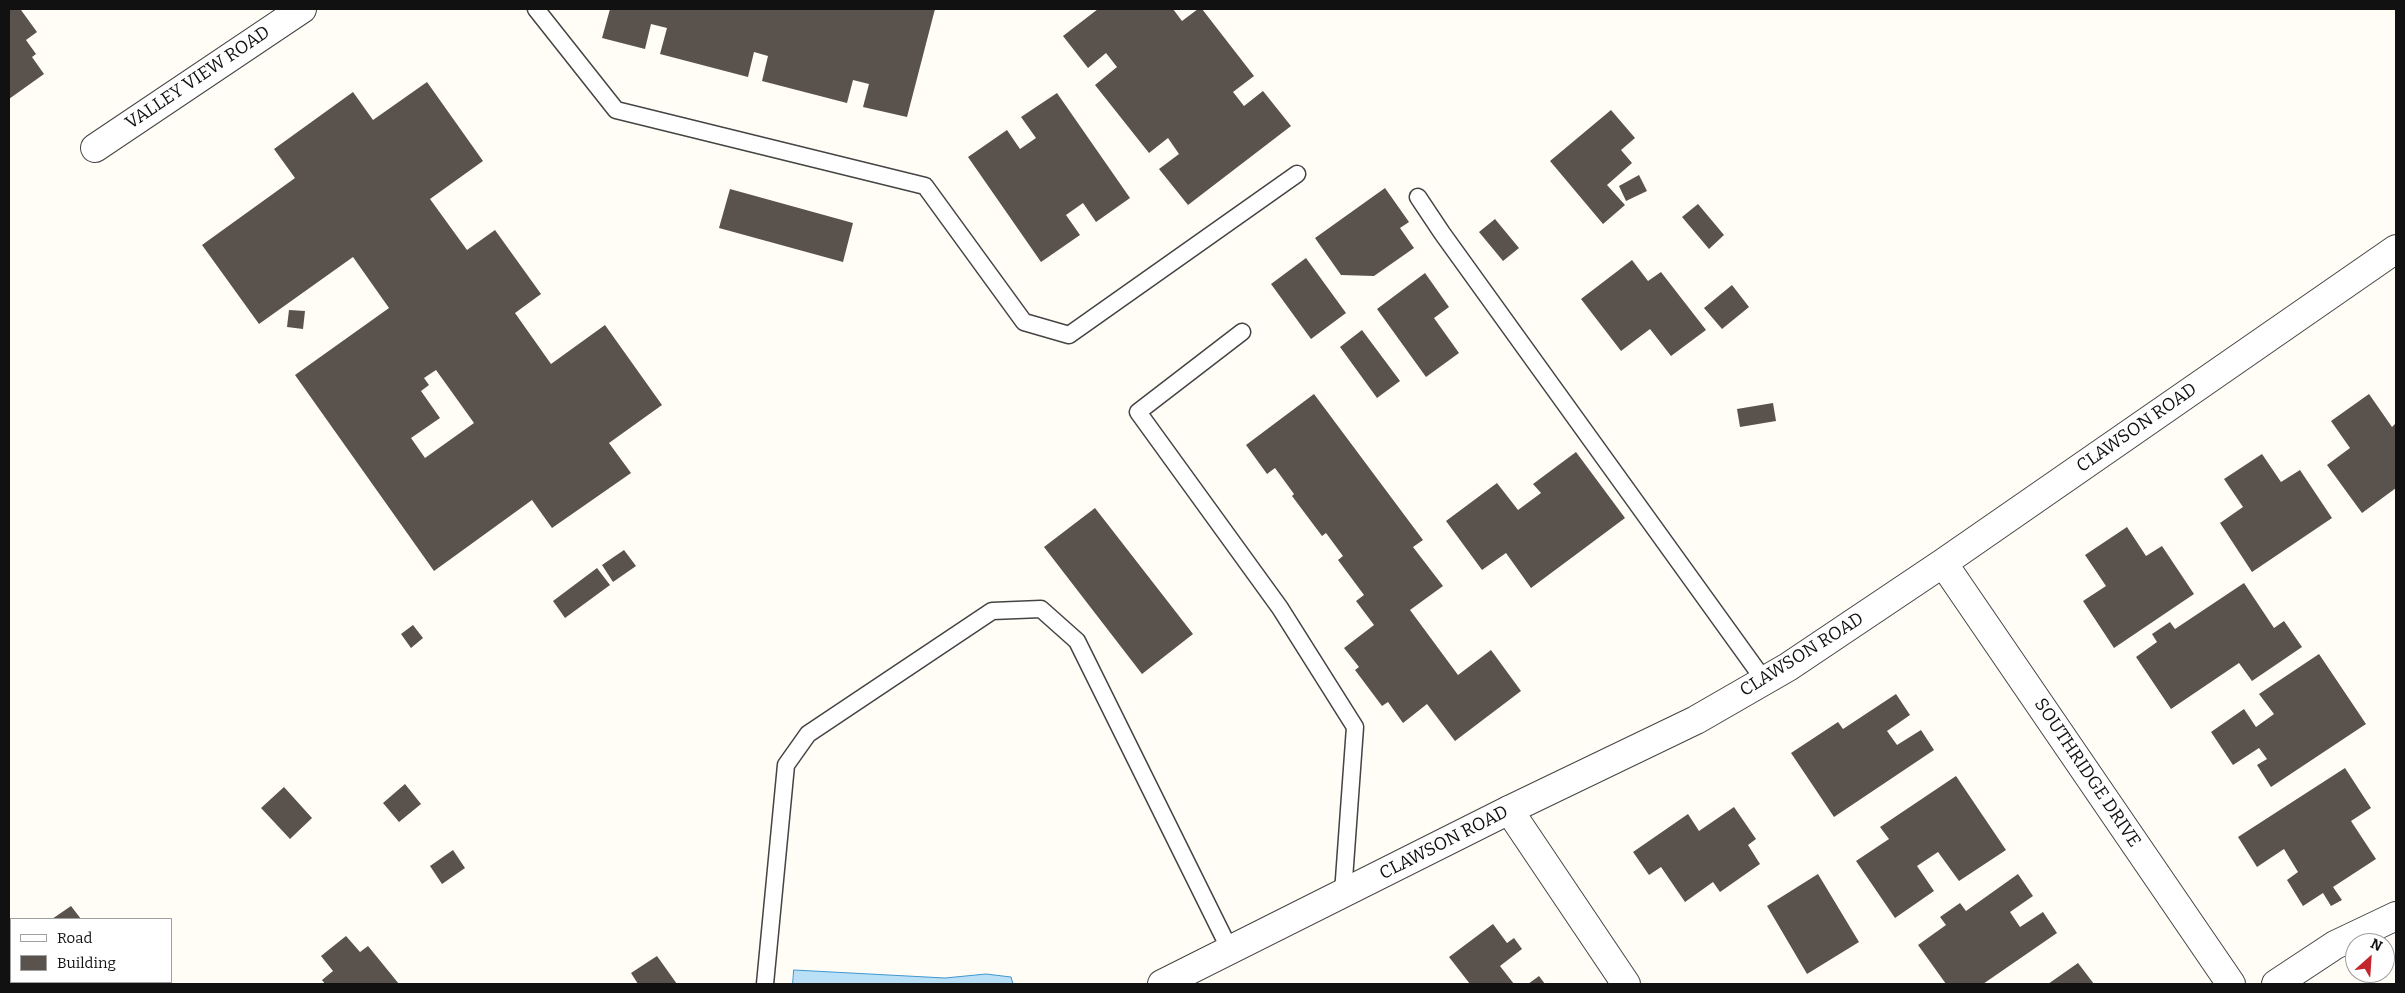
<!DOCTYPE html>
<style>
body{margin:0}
#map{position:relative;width:2405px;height:993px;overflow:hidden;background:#fffdf5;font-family:Bitter,serif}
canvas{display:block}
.frame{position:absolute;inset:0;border:10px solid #111;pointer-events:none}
.legend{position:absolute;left:10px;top:918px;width:162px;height:65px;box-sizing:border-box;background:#fff;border:1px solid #a0a0a0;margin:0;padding:6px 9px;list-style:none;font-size:15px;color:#111}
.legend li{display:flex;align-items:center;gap:10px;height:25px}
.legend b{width:25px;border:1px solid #a0a0a0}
.north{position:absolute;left:2345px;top:933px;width:50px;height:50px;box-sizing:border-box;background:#fff;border:1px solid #a0a0a0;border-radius:50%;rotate:26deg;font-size:14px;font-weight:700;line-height:20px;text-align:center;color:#111}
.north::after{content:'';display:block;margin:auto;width:18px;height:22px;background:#c4262e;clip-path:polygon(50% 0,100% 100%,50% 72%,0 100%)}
</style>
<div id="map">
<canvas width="2405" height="993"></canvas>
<div class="frame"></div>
<ul class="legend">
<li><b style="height:6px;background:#fff"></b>Road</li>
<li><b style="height:14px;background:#5a524d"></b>Building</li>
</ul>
<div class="north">N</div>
</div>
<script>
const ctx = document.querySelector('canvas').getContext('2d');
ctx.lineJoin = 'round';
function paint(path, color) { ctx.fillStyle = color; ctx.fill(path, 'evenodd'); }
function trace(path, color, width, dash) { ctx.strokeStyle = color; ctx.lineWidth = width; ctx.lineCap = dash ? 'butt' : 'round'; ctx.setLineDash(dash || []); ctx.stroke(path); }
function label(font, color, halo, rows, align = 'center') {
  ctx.font = font + ' Bitter,serif'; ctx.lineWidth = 5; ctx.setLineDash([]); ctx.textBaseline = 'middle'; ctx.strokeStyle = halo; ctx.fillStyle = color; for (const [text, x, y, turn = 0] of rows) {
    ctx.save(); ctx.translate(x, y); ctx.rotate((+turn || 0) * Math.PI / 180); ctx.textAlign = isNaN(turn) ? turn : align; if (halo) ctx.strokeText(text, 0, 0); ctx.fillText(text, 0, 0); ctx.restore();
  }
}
const water = new Path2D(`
 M794 970 945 978 986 974 1011 977 1013 984H793Z`);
const building = new Path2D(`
 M9 9H22L21 10 37 32 26 40 36 54 32 57 44 74 9 99Z
 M610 9H935L907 117 863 107 869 84 853 80 847 103 762 81 768 56 754 52 748 77 660 54 667 28 651 24 645 49 602 38Z
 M1098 9H1173L1182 21 1198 9H1202L1254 76 1233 92 1244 106 1263 91 1291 126 1188 205 1159 169 1179 154 1168 138 1149 153 1095 85 1117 67 1106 53 1088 68 1063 36Z
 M427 82 483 161 430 199 467 250 495 230 541 294 515 313 551 364 605 325 662 405 609 443 631 473 552 528 532 500 434 571 295 375 389 308 353 257 259 324 202 245 295 178 274 149 353 92 373 120ZM436 370 474 423 425 458 411 438 440 418 421 391 429 385 424 378Z
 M1057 93 1130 198 1096 222 1083 203 1066 215 1080 235 1041 262 968 157 1007 130 1020 149 1036 138 1021 117Z
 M1611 110 1635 138 1621 150 1632 163 1607 185 1625 205 1603 224 1550 161Z
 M1639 175 1647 191 1626 201 1619 186Z
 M1385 188 1409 222 1400 228 1414 248 1374 276 1341 275 1315 238Z
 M730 189 853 223 843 262 719 228Z
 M1698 204 1724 235 1709 249 1682 217Z
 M1495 219 1519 248 1503 261 1479 232Z
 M1306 258 1346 313 1311 339 1271 284Z
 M1632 260 1648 281 1661 272 1706 330 1671 356 1650 329 1621 351 1581 299Z
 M1425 273 1449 307 1434 318 1459 353 1426 377 1377 309Z
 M1732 285 1749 307 1722 329 1704 308Z
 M289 310 305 311 303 329 287 327Z
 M1362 330 1400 381 1377 398 1340 347Z
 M1314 394 1423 540 1413 547 1443 586 1410 610 1458 675 1491 650 1521 691 1455 741 1427 704 1403 723 1388 702 1382 706 1355 670 1359 667 1344 648 1374 625 1356 601 1364 595 1338 560 1343 556 1326 533 1322 536 1292 496 1294 494 1275 468 1267 474 1246 445Z
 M2369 394 2392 427 2396 423V488L2362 513 2327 465 2350 448 2331 421Z
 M1773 403 1776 421 1740 427 1737 409Z
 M1576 452 1625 518 1531 588 1506 553 1482 570 1446 521 1497 483 1518 510 1541 493 1533 484Z
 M2262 454 2281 482 2300 470 2332 518 2252 572 2220 523 2243 507 2224 479Z
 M1095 508 1193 634 1142 674 1044 547Z
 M2127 527 2146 556 2162 546 2194 594 2114 648 2083 601 2106 586 2085 555Z
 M624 550 636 566 613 582 602 565Z
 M597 568 610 585 565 618 553 601Z
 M2244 583 2274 628 2284 621 2302 647 2252 681 2239 663 2171 709 2136 657 2157 642 2152 634 2170 622 2175 629Z
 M413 625 423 638 411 648 401 634Z
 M2319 654 2366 724 2271 787 2257 765 2267 759 2259 748 2233 765 2211 732 2244 709 2256 727 2274 714 2259 694Z
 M1896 694 1910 715 1887 731 1897 745 1921 730 1934 750 1834 817 1791 753 1838 722 1843 729Z
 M2345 768 2371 808 2351 821 2376 859 2333 887 2342 900 2331 906 2323 893 2303 906 2287 880 2298 872 2284 849 2257 867 2238 837Z
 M1956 776 2006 850 1959 881 1938 852 1917 866 1934 891 1895 918 1856 861 1889 839 1880 827Z
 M405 784 421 804 399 822 383 803Z
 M284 787 312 818 290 839 261 808Z
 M1734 807 1756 839 1748 845 1760 864 1720 892 1713 882 1685 902 1661 867 1649 875 1633 852 1688 814 1699 831Z
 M453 850 465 868 442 884 430 866Z
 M1818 874 1859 942 1807 974 1767 906Z
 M2018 874 2033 896 2010 912 2020 927 2043 912 2057 933 1983 984H1946L1918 945 1946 925 1940 917 1960 903 1966 911Z
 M71 906 81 919H52Z
 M1493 924 1507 943 1514 938 1522 949 1500 966 1514 984H1470L1449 957Z
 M346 936 360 952 368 946 399 984H325L322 980 333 971 321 956Z
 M657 956 677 984H638L631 973Z
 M2078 963 2094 984H2048Z
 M1539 976 1545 984H1528Z`);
const service = new Path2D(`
 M536 9 616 110 925 186 1024 322 1069 335 1297 174
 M1418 197 1442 233 1764 680
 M1242 332 1138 412 1280 608 1355 727 1343 893
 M765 984 786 765 808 734 992 611 1041 609 1077 641 1230 950`);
const minor = new Path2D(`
 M95 148 302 9
 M1509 810 1626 984
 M2276 984 2335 945 2396 916`);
const tertiary = new Path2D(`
 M1943 563 2231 984
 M1162 984 1509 810 1696 720 1788 667 1943 563 2396 249`);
const streetNames = [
 ["VALLEY VIEW ROAD",198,78,-34],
 ["CLAWSON ROAD",2137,428,-35],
 ["CLAWSON ROAD",1802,655,-32],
 ["SOUTHRIDGE DRIVE",2087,773,56],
 ["CLAWSON ROAD",1444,843,-27]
];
paint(water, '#b9e0f7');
trace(water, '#3f96cf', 1);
paint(building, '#5a524d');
trace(service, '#444', 19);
trace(minor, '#444', 30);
trace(tertiary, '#444', 30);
trace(service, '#fff', 16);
trace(minor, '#fff', 28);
trace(tertiary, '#fff', 28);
label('18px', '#111', '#fff', streetNames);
</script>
